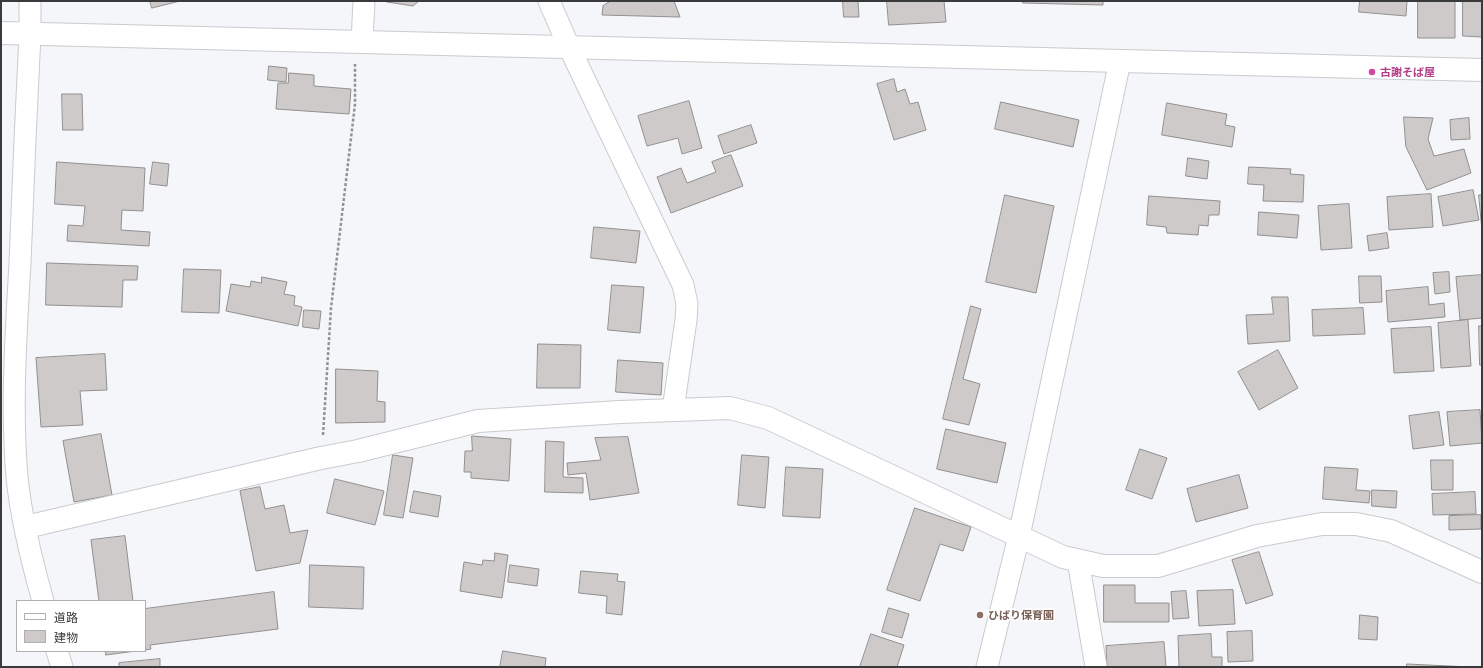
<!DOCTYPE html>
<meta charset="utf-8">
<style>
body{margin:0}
#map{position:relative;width:1483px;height:668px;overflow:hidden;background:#f4f6f9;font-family:Georgia,"Noto Sans JP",serif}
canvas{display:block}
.frame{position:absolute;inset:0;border:2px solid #393a3b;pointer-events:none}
.legend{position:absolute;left:16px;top:600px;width:130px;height:52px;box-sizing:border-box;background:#fff;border:1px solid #b0b0b1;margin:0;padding:5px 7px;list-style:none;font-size:12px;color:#393a3b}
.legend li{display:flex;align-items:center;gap:8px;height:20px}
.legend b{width:20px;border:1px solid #b0b0b1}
</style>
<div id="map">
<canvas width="1483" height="668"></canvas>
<div class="frame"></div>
<ul class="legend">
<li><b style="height:5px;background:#fff"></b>道路</li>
<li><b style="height:11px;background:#cecaca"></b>建物</li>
</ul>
</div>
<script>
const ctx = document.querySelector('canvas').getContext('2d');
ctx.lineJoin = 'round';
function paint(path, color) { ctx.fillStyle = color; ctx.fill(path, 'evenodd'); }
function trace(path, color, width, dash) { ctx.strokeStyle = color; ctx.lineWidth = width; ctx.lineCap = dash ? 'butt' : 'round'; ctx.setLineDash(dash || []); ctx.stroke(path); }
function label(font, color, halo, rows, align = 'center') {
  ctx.font = font + ' Georgia,"Noto Sans JP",serif'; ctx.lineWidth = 3.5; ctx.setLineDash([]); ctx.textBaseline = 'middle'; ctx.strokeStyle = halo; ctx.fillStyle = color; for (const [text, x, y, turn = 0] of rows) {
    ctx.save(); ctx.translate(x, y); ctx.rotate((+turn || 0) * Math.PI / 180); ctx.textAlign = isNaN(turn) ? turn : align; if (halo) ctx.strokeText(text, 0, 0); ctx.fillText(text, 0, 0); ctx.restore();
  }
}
const building = new Path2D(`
 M150 1H180L152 8Z
 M387 1H419L413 6 387 2Z
 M611 1H674L680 17 602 15 603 6Z
 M843 1H858L859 17H844Z
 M887 1H944L946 22 889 25Z
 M1023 1H1103V5L1023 3Z
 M1360 1H1407L1406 16 1359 12Z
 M1418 1H1455V38H1418Z
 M1463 1H1482V37L1463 36Z
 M269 66 287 68 286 82 268 80Z
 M289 73 314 75V86L351 89 349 114 276 109 278 83H288Z
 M894 79 897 92 905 89 910 104 918 102 926 130 894 140 877 84Z
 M62 94H82L83 130H63Z
 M689 101 702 148 682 154 678 138 647 146 638 116Z
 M1001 102 1079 120 1073 147 995 129Z
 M1167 103 1227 114 1225 125 1235 127 1232 147 1162 135Z
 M1404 117 1433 118 1428 139 1434 156 1464 149 1471 173 1427 190 1406 147Z
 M1469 118 1470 139 1451 140 1450 120Z
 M751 125 757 143 724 154 718 136Z
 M731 155 743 186 671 213 657 177 681 168 687 183 716 172 712 162Z
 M1188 158 1209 161 1207 179 1186 176Z
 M57 162 145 168 143 211 122 210 121 230 150 232 149 246 67 241 68 225 83 226 85 206 55 204Z
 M153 162 169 164 167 186 150 184Z
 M1249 167 1291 169 1290 174 1304 175 1303 202 1263 201 1264 185 1248 184Z
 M1473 190 1479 220 1443 226 1438 197Z
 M1431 194 1433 227 1389 230 1387 197Z
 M1005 195 1054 206 1036 293 986 282Z
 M1479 195H1482V230Z
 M1149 196 1220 201 1219 215H1209L1208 226 1199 225 1198 235 1167 233 1166 227 1147 225Z
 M1349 204 1352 248 1321 250 1318 206Z
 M1259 212 1299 215 1297 238 1258 235Z
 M594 227 640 231 636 263 591 258Z
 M1387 233 1389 248 1369 251 1367 236Z
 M47 263 138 266 137 280H123L122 307 46 305Z
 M184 269 221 270 219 313 182 312Z
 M1449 272 1450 292 1435 294 1433 273Z
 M1482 275V318L1460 320 1456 277Z
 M1359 276H1381L1382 302 1360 303Z
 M262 277 287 282 284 294 295 296 294 305 302 307 298 326 226 311 231 284 250 287 251 281 261 283Z
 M612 285 644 287 640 333 608 330Z
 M1428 287 1429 305 1444 303 1445 317 1388 322 1386 291Z
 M1272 297H1288L1290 341 1248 344 1246 315 1273 314Z
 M971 306 981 309 963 379 980 384 969 425 943 419Z
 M1363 308 1365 334 1313 336 1312 310Z
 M304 310 321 311 319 329 303 327Z
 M1468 320 1471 366 1441 368 1438 323Z
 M1479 326H1482V365H1480Z
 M1431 327 1434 371 1394 373 1391 329Z
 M538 344 581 345 580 388H537Z
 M1278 350 1298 388 1259 410 1238 372Z
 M105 354 107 390 80 391 83 425 41 427 36 358Z
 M618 360 663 363 661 395 616 392Z
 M336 369 378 371 377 401 385 402V422L336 423Z
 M1480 410 1482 443 1450 446 1447 412Z
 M1439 412 1444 445 1413 449 1409 416Z
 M946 429 1006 443 997 483 937 469Z
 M101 434 112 495 74 502 63 441Z
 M472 436 511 439 509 481 471 478V472H464L465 451H472Z
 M628 437 639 493 590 500 586 473 568 475 567 463 601 460 595 438Z
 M546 441 564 442 563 477 583 478V493L545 492Z
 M1140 449 1167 458 1152 499 1126 490Z
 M393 455 413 458 403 518 384 515Z
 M742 455 769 457 765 508 738 505Z
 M1431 460H1453V490H1432Z
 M786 467 823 469 820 518 783 516Z
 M1325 467 1358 469 1356 490 1370 491 1369 503 1323 499Z
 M1239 475 1248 508 1196 522 1187 489Z
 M335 479 384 491 375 525 327 513Z
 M260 487 265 509 284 505 290 533 308 530 300 563 256 571 240 491Z
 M1372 490 1397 491 1396 508 1372 506Z
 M414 491 441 496 438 517 410 512Z
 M1475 492 1476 514 1433 515 1432 494Z
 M915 508 971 527 963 551 940 544 920 601 887 590Z
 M1481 515V529L1449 530V516Z
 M125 536 133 601H99L91 540Z
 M1259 552 1273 595 1246 604 1232 560Z
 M495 553 508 555 502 598 460 591 464 562 482 565 483 560 494 561Z
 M310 565 364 567 363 609 309 607Z
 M510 565 539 569 537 586 508 582Z
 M581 571 618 574 617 581 625 582 622 615 606 613 607 596 579 593Z
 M1104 585H1135V603H1169V622H1104Z
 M1233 590 1235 624 1199 626 1197 591Z
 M1186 591 1189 618 1173 619 1171 592Z
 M274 592 278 629 150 645 151 649 145 650V609Z
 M889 608 909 614 902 638 882 632Z
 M1360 615 1378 617 1377 640 1359 639Z
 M1252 631 1253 661 1228 662 1227 632Z
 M871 634 904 645 897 667H860Z
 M1211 634 1212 657H1222V667H1179L1178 636Z
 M1164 642 1166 667H1107L1106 646Z
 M106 651H136L106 655Z
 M503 651 546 658 545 667H500Z
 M160 659V667H119V663Z
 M1407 664 1470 667H1407Z`);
const path = new Path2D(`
 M323 435 331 308 355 104V64`);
const minor = new Path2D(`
 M30 1V34C26 110 23 187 20 263 16 334 11 406 17 477 21 518 32 562 43 601
 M549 1 569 47 683 285 687 304 686 320 673 410
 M362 42 364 1
 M1078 560 1096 667
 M57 651 62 667
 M987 667 1019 536 1120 61`);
const tertiary = new Path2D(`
 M1 33 1482 70
 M26 527 321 458 358 451 478 421 620 412 730 408 768 418 1063 557 1103 566H1158L1257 536 1322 524H1356L1391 531 1482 572`);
const markers = [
 [1372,72,4,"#d1479c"],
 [980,615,4,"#8d6e63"]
];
const hotelNames = [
 ["古謝そば屋",1380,72]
];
const educationNames = [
 ["ひばり保育園",988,615]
];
paint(building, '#cecaca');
trace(building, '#928f8f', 1);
trace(minor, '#c9cbce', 23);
trace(tertiary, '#c9cbce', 24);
trace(path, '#919294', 2.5, [3, 2]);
trace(minor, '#fff', 21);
trace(tertiary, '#fff', 22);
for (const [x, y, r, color] of markers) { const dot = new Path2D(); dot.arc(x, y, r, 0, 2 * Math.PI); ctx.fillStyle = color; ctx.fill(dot); trace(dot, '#fff', 1.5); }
label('bold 11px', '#b23c85', '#fff', hotelNames, 'left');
label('bold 11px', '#785e54', '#fff', educationNames, 'left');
</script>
